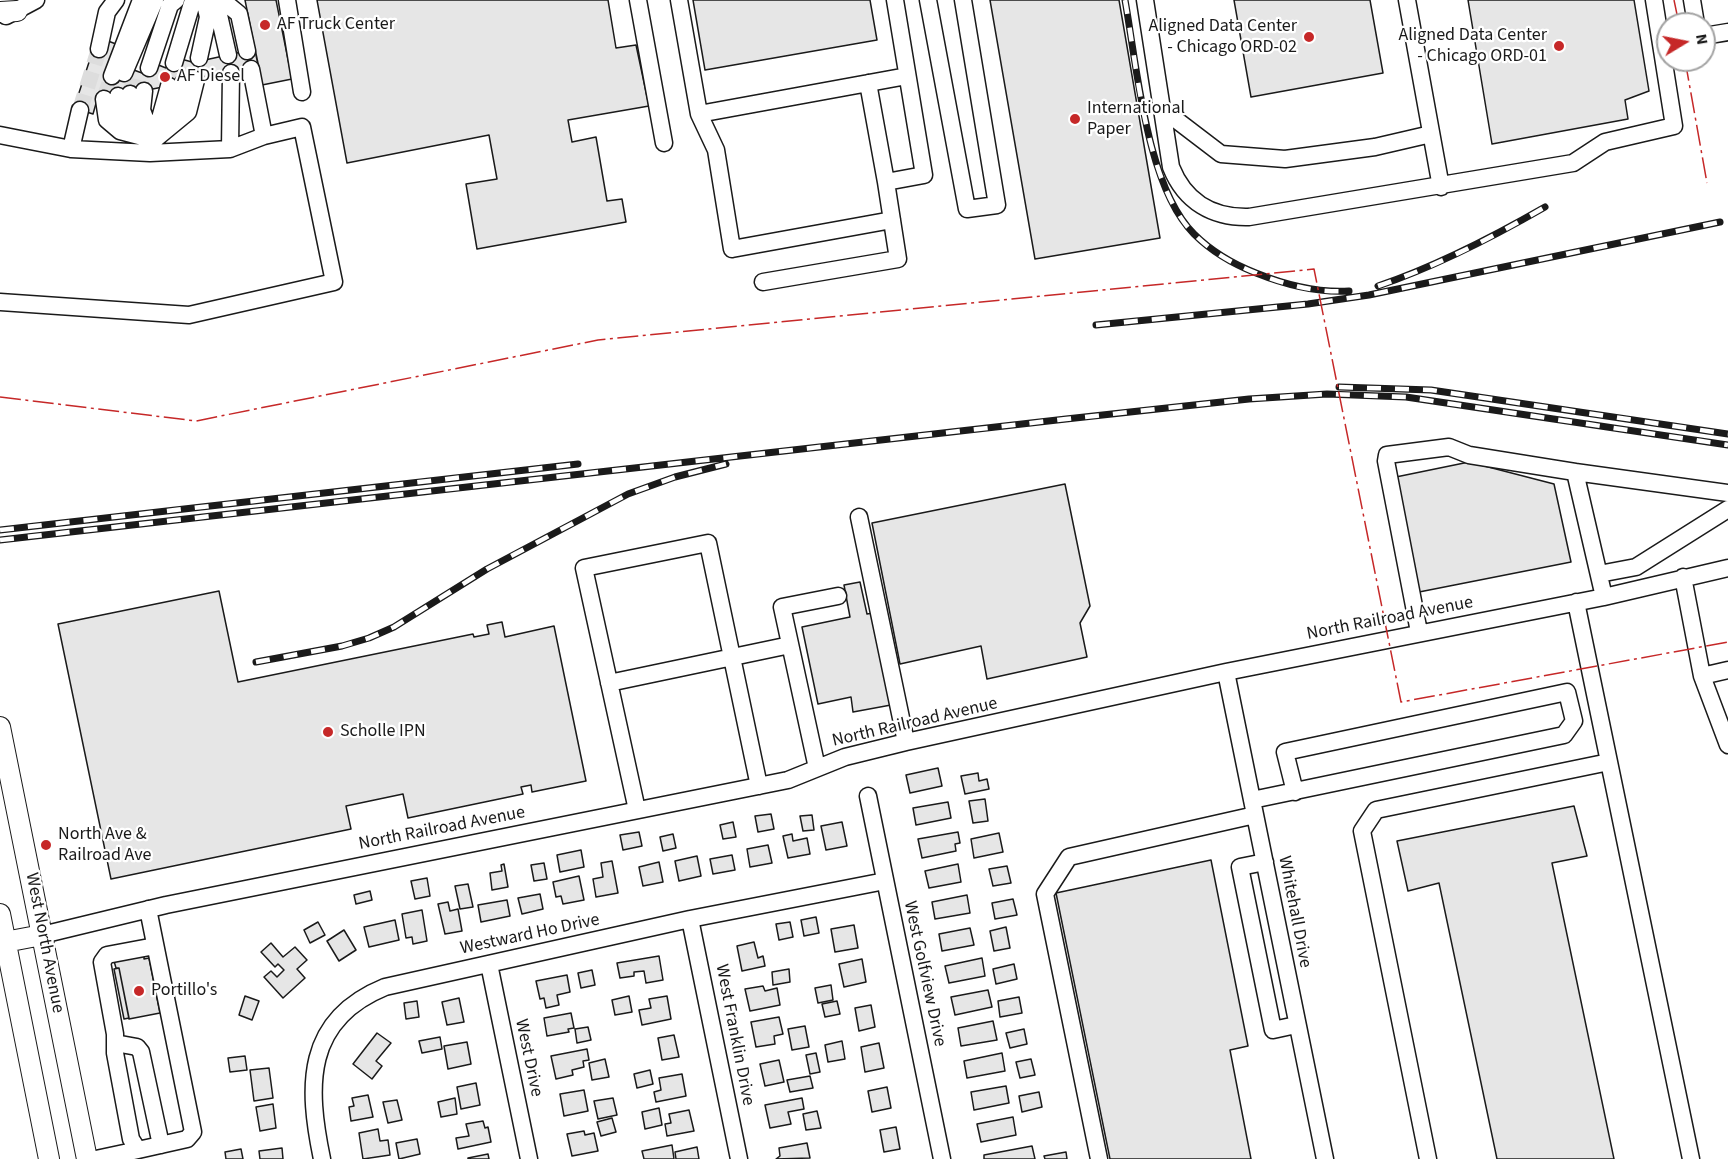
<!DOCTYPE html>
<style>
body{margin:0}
#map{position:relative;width:1728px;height:1159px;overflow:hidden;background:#fff;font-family:"Source Sans 3",sans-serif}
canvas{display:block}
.north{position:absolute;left:1656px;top:12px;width:60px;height:60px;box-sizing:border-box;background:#fff;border:2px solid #a3a3a3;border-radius:50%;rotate:80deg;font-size:16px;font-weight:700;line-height:24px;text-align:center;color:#1a1a1a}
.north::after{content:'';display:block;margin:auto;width:21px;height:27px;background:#c62828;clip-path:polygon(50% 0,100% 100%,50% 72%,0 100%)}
</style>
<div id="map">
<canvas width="1728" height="1159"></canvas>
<div class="north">N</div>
</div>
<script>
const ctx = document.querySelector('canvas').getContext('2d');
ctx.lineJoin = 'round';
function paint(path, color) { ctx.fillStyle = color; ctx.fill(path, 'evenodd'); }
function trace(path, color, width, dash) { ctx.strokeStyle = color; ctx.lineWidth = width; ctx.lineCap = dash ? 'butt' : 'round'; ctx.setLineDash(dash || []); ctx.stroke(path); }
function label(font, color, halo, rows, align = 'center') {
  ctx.font = font + ' "Source Sans 3",sans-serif'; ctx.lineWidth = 4.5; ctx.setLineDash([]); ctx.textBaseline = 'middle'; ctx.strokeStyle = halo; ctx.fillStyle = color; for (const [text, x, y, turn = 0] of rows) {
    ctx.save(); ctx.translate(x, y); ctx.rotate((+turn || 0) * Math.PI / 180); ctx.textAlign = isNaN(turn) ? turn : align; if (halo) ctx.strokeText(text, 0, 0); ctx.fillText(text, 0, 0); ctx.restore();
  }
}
const building = new Path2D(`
 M245 0H276L292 79 262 85Z
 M317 0H608L616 48 636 45 649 106 568 120 572 142 596 137 607 201 622 199 626 222 477 249 466 184 497 179 489 135 347 163Z
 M693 0H870L877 40 705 70Z
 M990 0H1119L1160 238 1035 259Z
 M1234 0H1370L1383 73 1251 97Z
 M1468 0H1634L1649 91 1625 100 1628 119 1492 144Z
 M108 41 116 44 131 69 142 73 144 67 156 64 166 68 168 61 181 59 192 62 194 56 205 60 255 49 259 68 97 100 93 114 74 108 94 47Z
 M1469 462 1554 484 1571 562 1414 593 1391 478Z
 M1065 484 1090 606 1080 623 1087 657 987 679 981 646 900 664 872 523Z
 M860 582 867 614 873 613 891 705 853 712 851 697 818 704 802 627 850 617 844 585Z
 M219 591 238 682 473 634 474 637 489 634 487 625 502 622 505 637 554 626 586 781 532 792 531 785 521 787 523 794 408 818 403 794 346 806 351 829 111 879 58 624Z
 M938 768 942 786 910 793 906 775Z
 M978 773 979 781 987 779 989 789 965 794 961 776Z
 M985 799 988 821 973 823 969 801Z
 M948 802 951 818 916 825 913 808Z
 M1574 806 1587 856 1552 863 1614 1159H1497L1439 883 1408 891 1397 841Z
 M771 814 774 829 758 832 755 816Z
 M812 815 814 830 803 831 800 816Z
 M733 822 736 837 723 839 720 825Z
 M842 822 847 846 826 850 821 826Z
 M639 832 642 846 623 850 620 835Z
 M958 832 960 843 955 844 956 851 922 858 918 839Z
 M999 833 1003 852 974 858 971 839Z
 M673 834 676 848 663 851 660 837Z
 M792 834 793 841 807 838 810 854 788 858 783 836Z
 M768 845 772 863 750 867 747 849Z
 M581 850 584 867 560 872 557 855Z
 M732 855 735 870 713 874 710 859Z
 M697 856 701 876 679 881 675 861Z
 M1211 860 1248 1046 1230 1050 1251 1159H1110L1056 893Z
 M612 861 618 893 596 897 593 879 603 877 601 863Z
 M659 862 663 882 643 886 639 867Z
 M544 863 547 879 534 881 531 865Z
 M504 864 508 887 492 890 490 873 502 871 501 865Z
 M958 864 961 882 929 888 925 871Z
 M1007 866 1011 883 993 886 989 869Z
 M579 876 584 900 563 904 561 896 556 897 553 882Z
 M427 878 430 896 415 899 411 881Z
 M468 884 473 907 460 909 455 886Z
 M370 891 372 900 356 904 354 895Z
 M540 894 543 909 522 914 518 898Z
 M967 895 970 913 935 919 932 902Z
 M1013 899 1017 915 995 919 992 903Z
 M507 900 510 916 481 922 478 905Z
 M448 902 450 911 458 909 462 931 445 934 438 904Z
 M422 910 427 941 413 944 412 937 406 938 402 914Z
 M816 917 819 933 804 936 801 920Z
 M395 920 399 940 369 947 364 927Z
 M318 922 325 935 310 943 304 930Z
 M790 922 793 937 779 940 776 924Z
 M854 925 858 948 835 952 831 929Z
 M1006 927 1010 948 994 951 990 931Z
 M970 928 974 945 942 951 939 934Z
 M344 930 356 950 339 961 327 941Z
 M754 942 758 958 763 956 765 966 742 971 737 946Z
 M271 943 283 957 295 947 307 960 297 969 305 978 283 998 264 977 271 971 277 977 284 970 278 964 275 967 261 952Z
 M144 955V959L149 958 160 1013 129 1019 119 968H116L114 961Z
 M659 956 663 980 646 983 644 971 634 972V976L620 978 617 963Z
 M982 958 985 976 949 983 945 966Z
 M862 959 866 982 844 987 839 964Z
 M1014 964 1017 979 996 984 993 969Z
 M119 968 129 1018 124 1019 114 969Z
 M789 969 790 982 773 985 772 972Z
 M592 970 595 985 581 988 578 973Z
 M567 975 570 992 557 995 559 1005 546 1008 544 998 540 999 536 981Z
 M831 985 833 1000 818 1003 815 988Z
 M763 986 765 991 777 988 780 1005 750 1011 745 989Z
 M988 990 992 1007 955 1015 951 997Z
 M245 996 259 1001 252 1020 239 1015Z
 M629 996 632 1012 615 1015 612 1000Z
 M667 996 671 1019 642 1025 639 1010 651 1008 649 999Z
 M1019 997 1022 1013 1000 1017 998 1001Z
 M459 998 464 1022 447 1025 442 1002Z
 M417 1001 419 1017 406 1019 404 1003Z
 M837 1001 840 1014 825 1017 822 1004Z
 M871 1005 875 1027 859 1031 855 1008Z
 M571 1013 574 1028 568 1029 569 1032 547 1036 544 1018Z
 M779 1017 783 1034 774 1036 775 1044 756 1047 751 1022Z
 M993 1021 997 1040 961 1046 958 1028Z
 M805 1026 809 1047 792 1050 788 1029Z
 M588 1027 591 1040 577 1043 575 1029Z
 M1024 1029 1027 1044 1010 1048 1006 1033Z
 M377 1033 391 1043 376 1061 382 1066 372 1079 353 1064Z
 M674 1035 679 1057 662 1060 658 1038Z
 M440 1037 442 1049 422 1053 419 1041Z
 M842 1041 845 1059 828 1062 825 1045Z
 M467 1042 471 1064 448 1069 444 1046Z
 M879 1043 884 1068 865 1072 861 1047Z
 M587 1049 589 1060 583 1061 584 1067 572 1070 573 1075 556 1079 551 1056Z
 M816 1053 820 1072 810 1074 806 1055Z
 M1002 1053 1005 1071 967 1078 964 1061Z
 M245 1056 247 1070 230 1072 228 1058Z
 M605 1059 609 1077 592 1080 589 1063Z
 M1031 1059 1035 1075 1020 1078 1016 1062Z
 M779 1060 784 1082 765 1086 760 1064Z
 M269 1068 273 1098 254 1101 250 1070Z
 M650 1070 653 1084 637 1088 634 1074Z
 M682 1074 686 1096 656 1102 654 1092 661 1090 659 1078Z
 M810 1076 813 1088 790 1092 787 1080Z
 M476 1083 480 1105 461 1109 457 1087Z
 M1006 1086 1009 1103 974 1110 971 1092Z
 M887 1087 891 1108 872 1112 868 1091Z
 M584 1090 588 1111 564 1116 560 1094Z
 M1039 1092 1042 1107 1022 1112 1019 1096Z
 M368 1095 373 1117 351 1121 349 1107 354 1106 352 1098Z
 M455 1098 457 1114 441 1117 438 1102Z
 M613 1098 617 1115 598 1119 594 1101Z
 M802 1098 804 1109 788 1112 791 1124 770 1128 765 1105Z
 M397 1100 402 1120 388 1123 383 1102Z
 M273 1104 276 1128 260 1131 256 1107Z
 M659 1108 662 1125 645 1129 642 1112Z
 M689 1110 694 1131 667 1136 665 1124 671 1123 669 1114Z
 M817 1111 821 1128 806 1130 803 1114Z
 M1013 1117 1016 1135 981 1142 977 1124Z
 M612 1118 616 1132 601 1136 597 1122Z
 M483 1121 485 1128 488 1127 491 1142 458 1149 456 1138 469 1136 466 1124Z
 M896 1127 900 1149 884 1152 880 1130Z
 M378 1129 380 1141 388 1140 390 1155 363 1159 359 1133Z
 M584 1131 585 1135 594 1133 598 1151 572 1156 567 1134Z
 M417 1139 420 1154 399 1159 396 1143Z
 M807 1143 810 1158 776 1159 780 1156 779 1148Z
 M672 1145 674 1159H644L642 1151Z
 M1032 1146 1035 1159H984V1155Z
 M697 1147 699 1159H676L675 1152Z
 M282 1148 283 1159H260L259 1151Z
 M241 1149 243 1159H226L225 1152Z
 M1066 1152 1067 1159H1045L1044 1156Z
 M488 1154 489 1159H468V1158Z`);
const minorTunnel = new Path2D(`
 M183 83 186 60
 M169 86 174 63
 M130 94 136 71
 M104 99 112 76
 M80 110 99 49`);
const minor = new Path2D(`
 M210 0 219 15 228 55
 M222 0 239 14 247 51
 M287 0 302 92
 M638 0 664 143
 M679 0 699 114 907 76
 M928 0 967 209 997 205 963 0
 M1145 0 1171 167C1185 202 1213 218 1249 217L1573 163 1605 142 1674 126 1654 0
 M1407 0 1441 187
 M1692 0 1696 24
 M6 16 36 0
 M1704 36 1728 32
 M99 49 107 12 116 0
 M199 58 208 17 204 0
 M174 63 193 0
 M149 68 170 5 176 0
 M251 69 264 136
 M124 73 155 0
 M112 76 141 0
 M868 83 886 182
 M144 91 142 110 150 131
 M130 94 128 112 141 126
 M118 96 117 114 143 133
 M104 99 107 120 120 131 154 140
 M1162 109 1221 154 1285 159 1375 147 1431 134
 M699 114 716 150 732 249 892 220
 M165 125 176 108 183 83
 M0 135 71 149 150 153 230 149 264 136 302 127 334 282 189 315 0 302
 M154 140 188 112 196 80
 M154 140 169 86
 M71 149 80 110
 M230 149 231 73
 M763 282 898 259 886 182 924 175 895 0
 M1575 472 1728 493
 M859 517 906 742
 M1599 574 1636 567 1728 509
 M1683 577 1702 676 1728 745
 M1576 602 1691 1159
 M1419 632 1386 461 1387 455 1449 447 1469 455 1575 472 1604 597
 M1226 672 1325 1159
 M1702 676 1728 670
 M609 683 790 645
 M817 768 782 607 838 596
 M868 796 942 1159
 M1252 800 1564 735 1574 721 1567 692 1285 752 1295 792
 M637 810 584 568 708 543 759 786
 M1265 862 1240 867 1273 1030 1296 1025
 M148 909 193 1132 187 1139 138 1150 131 1139 115 1053V1034L102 962 107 955 155 946
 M690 919 739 1159
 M42 935 166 905 788 780 845 757 906 742 1226 672 1604 597 1728 568
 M489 964 529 1159
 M115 1043 137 1047 141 1052 161 1145
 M96 1159 138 1150
 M322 1159C307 1087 304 1020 385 987L690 919 885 881
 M1099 1159 1045 894 1069 857 1255 815
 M1428 1159 1362 831 1376 810 1609 762`);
const major = new Path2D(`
 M0 12 17 11
 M0 727 87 1159
 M0 914 49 1159
 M0 943 42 935`);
const rail = new Path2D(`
 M1125 0C1137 66 1146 186 1194 234 1212 252 1233 264 1256 273 1286 285 1316 293 1349 291
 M1378 286C1437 266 1491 238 1545 207
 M1096 325 1308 304 1369 295 1720 222
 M1339 387 1431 390 1728 434
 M0 530 578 464
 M0 540 1066 419 1249 399 1327 394 1406 397 1728 445
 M256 662 342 646 369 638 394 627 487 569 628 494 675 477 726 464`);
const power = new Path2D(`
 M1674 0 1679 24
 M1685 60 1707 183
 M0 397 196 421 598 340 1314 269 1401 702 1728 642`);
const markers = [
 [265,25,6,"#c62828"],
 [1309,37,6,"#c62828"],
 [1559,46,6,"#c62828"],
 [165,77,6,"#c62828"],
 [1075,119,6,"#c62828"],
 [328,732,6,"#c62828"],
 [46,845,6,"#c62828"],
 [139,991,6,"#c62828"]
];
const poiNames = [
 ["AF Truck Center",277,25],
 ["Aligned Data Center",1297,27,"right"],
 ["- Chicago ORD-02",1297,48,"right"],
 ["Aligned Data Center",1547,36,"right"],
 ["- Chicago ORD-01",1547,57,"right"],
 ["AF Diesel",177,77],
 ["International",1087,109],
 ["Paper",1087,130],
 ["Scholle IPN",340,732],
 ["North Ave &",58,835],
 ["Railroad Ave",58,856],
 ["Portillo's",151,991]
];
const streetNames = [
 ["North Railroad Avenue",1390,619,-11],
 ["North Railroad Avenue",915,723,-13],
 ["North Railroad Avenue",442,829,-11],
 ["Whitehall Drive",1294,912,79],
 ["Westward Ho Drive",530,935,-12],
 ["West North Avenue",44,943,79],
 ["West Golfview Drive",924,974,78],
 ["West Franklin Drive",734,1035,79],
 ["West Drive",528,1058,78]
];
paint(building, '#e6e6e6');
trace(building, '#1a1a1a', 1.5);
trace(minorTunnel, '#ddd', 16, [16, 8]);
trace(minor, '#1a1a1a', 19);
trace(major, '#1a1a1a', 22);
trace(minor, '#fff', 16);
trace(major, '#fff', 20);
trace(rail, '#1a1a1a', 7);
trace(rail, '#fff', 4.5, [14]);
trace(power, '#c62828', 1.5, [21, 4.5, 3, 4.5]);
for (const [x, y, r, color] of markers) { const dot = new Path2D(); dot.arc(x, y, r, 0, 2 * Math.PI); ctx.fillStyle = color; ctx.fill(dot); trace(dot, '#fff', 2); }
label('18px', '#1a1a1a', '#fff', poiNames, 'left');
label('18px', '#1a1a1a', '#fff', streetNames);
</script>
